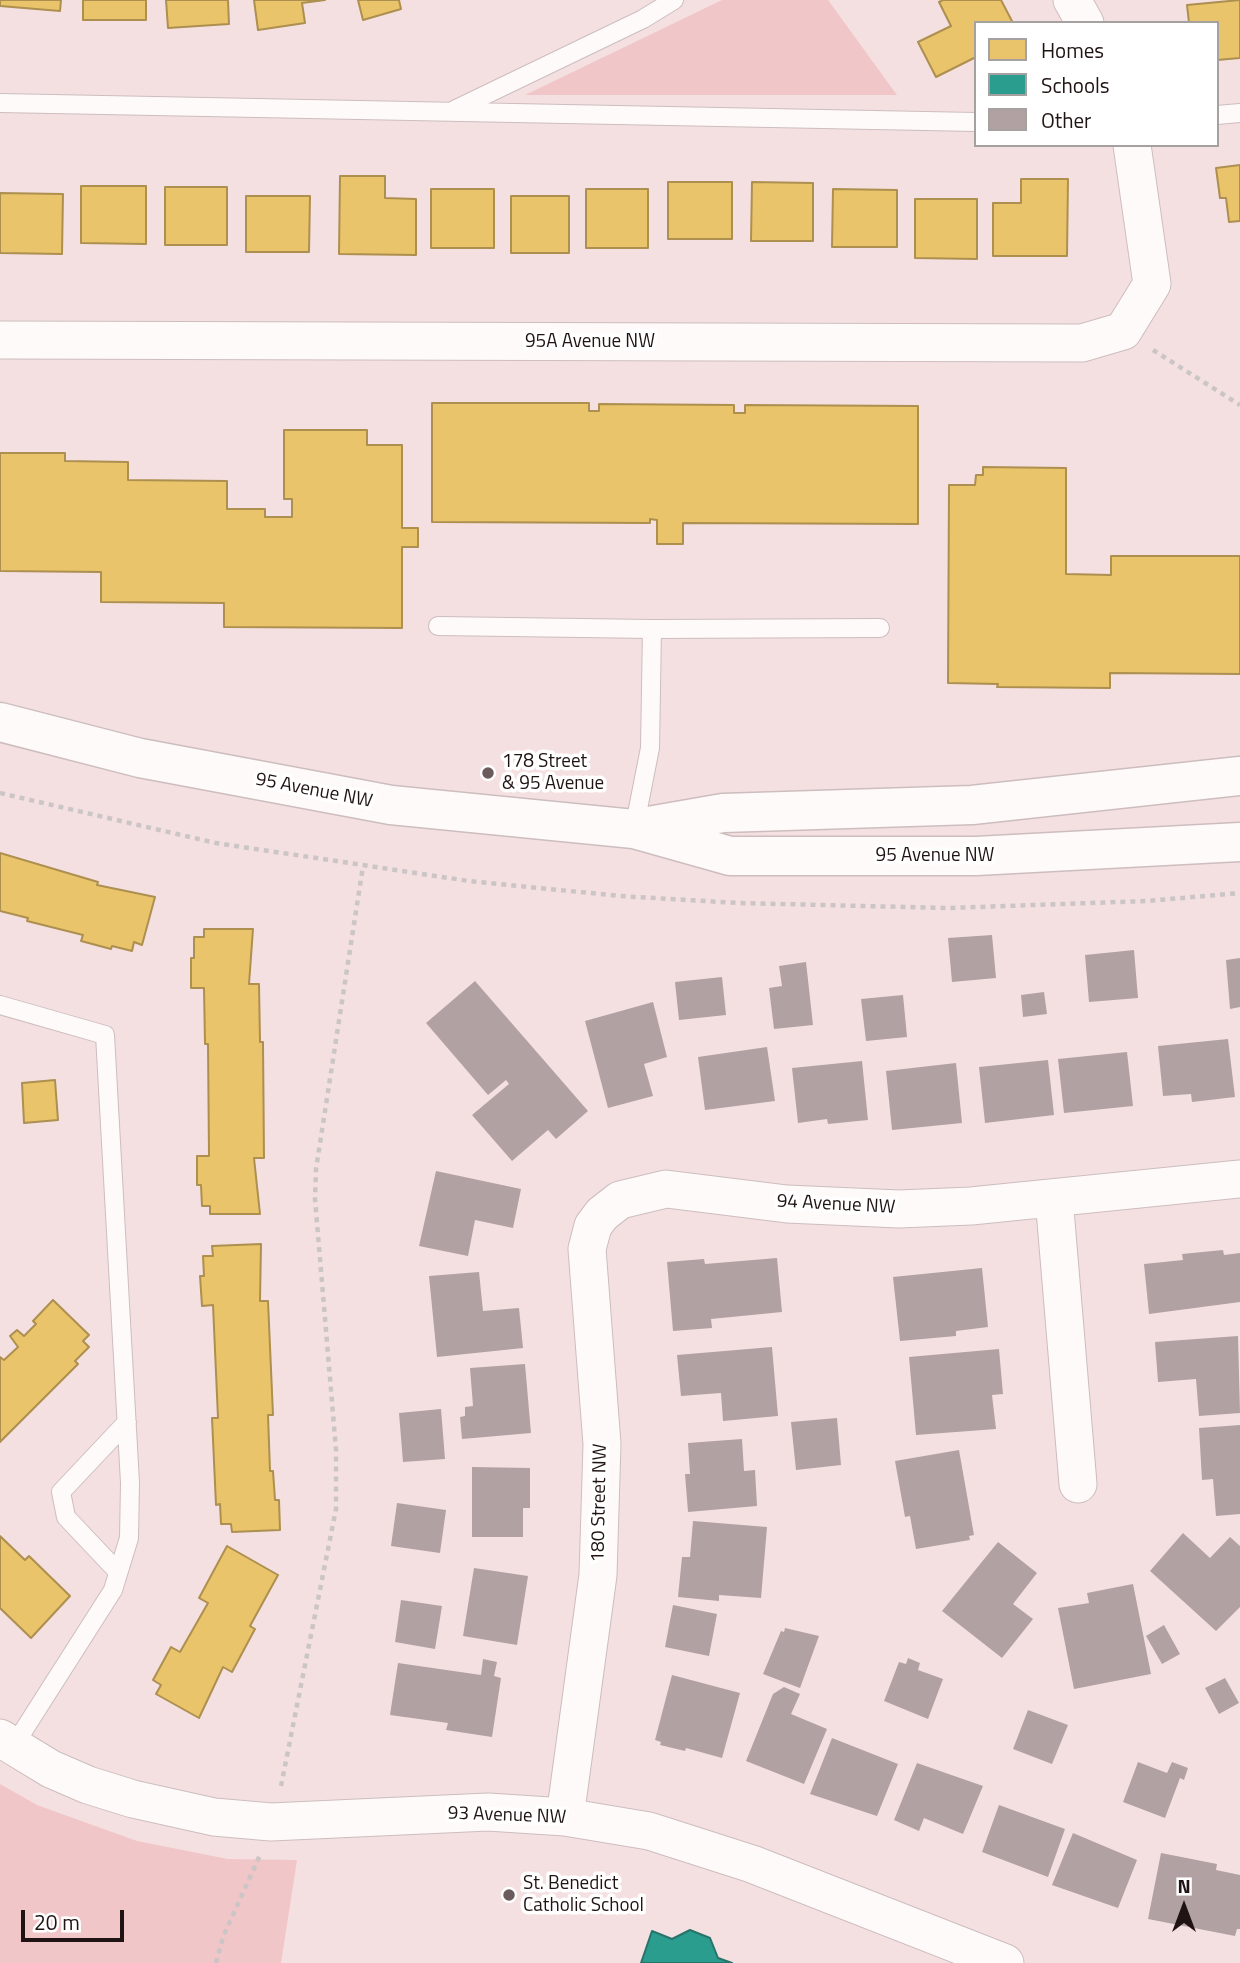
<!DOCTYPE html>
<style>
body{margin:0}
#map{position:relative;width:1240px;height:1963px;overflow:hidden;background:#f5e0e1;font-family:"Titillium Web",sans-serif}
canvas{display:block}
.legend{position:absolute;left:974px;top:21px;width:245px;height:126px;box-sizing:border-box;background:#fff;border:2px solid #a6a1a1;margin:0;padding:9px 12px;list-style:none;font-size:21px;color:#201314}
.legend li{display:flex;align-items:center;gap:14px;height:35px}
.legend b{width:35px;border:2px solid #a6a1a1}
.north{position:absolute;left:1149px;top:1872px;width:70px;height:70px;-webkit-text-stroke:5px #fff;paint-order:stroke;rotate:0deg;font-size:19px;font-weight:700;line-height:28px;text-align:center;color:#201314}
.north::after{content:'';display:block;margin:auto;width:24px;height:32px;background:#201314;clip-path:polygon(50% 0,100% 100%,50% 72%,0 100%)}
.scale{position:absolute;left:21px;top:1910px;width:103px;height:32px;box-sizing:border-box;border:4px solid #201314;border-top:0;padding-left:9px;font-size:21px;line-height:24px;white-space:nowrap;color:#201314;-webkit-text-stroke:5px #fff;paint-order:stroke}
</style>
<div id="map">
<canvas width="1240" height="1963"></canvas>
<ul class="legend">
<li><b style="height:19px;background:#e9c46a"></b>Homes</li>
<li><b style="height:19px;background:#2a9d8f"></b>Schools</li>
<li><b style="height:19px;background:#b1a1a2"></b>Other</li>
</ul>
<div class="north">N</div>
<div class="scale">20 m</div>
</div>
<script>
const ctx = document.querySelector('canvas').getContext('2d');
ctx.lineJoin = 'round';
function fill(path, color) { ctx.fillStyle = color; ctx.fill(path, 'evenodd'); }
const poly = rows => new Path2D(rows.map(r => 'M' + r).join(''));
function strokePath(path, color, width, dash) { ctx.strokeStyle = color; ctx.lineWidth = width; ctx.lineCap = dash ? 'butt' : 'round'; ctx.setLineDash(dash || []); ctx.stroke(path); }
function label(font, color, halo, rows, align = 'center') {
  ctx.font = font + ' "Titillium Web",sans-serif'; ctx.lineWidth = 7; ctx.setLineDash([]); ctx.textBaseline = 'middle'; ctx.strokeStyle = halo; ctx.fillStyle = color; for (const [text, x, y, turn = 0] of rows) {
    ctx.save(); ctx.translate(x, y); ctx.rotate((+turn || 0) * Math.PI / 180); ctx.textAlign = isNaN(turn) ? turn : align; if (halo) ctx.strokeText(text, 0, 0); ctx.fillText(text, 0, 0); ctx.restore();
  }
}
const green = poly([
 [722,0,828,0,897,95,525,95],
 [0,1784,37,1805,137,1841,228,1859,297,1860,281,1963,0,1963]
]);
const homes = poly([
 [0,0,61,0,60,11,0,6,0,0],
 [83,0,146,0,146,20,83,20,83,0],
 [166,0,228,0,229,24,168,28,166,0],
 [254,0,325,0,302,3,305,23,258,30,254,0],
 [358,0,399,0,401,9,363,20,358,0],
 [943,0,1001,0,1013,23,976,23,976,57,936,77,918,42,951,26,939,2,943,0],
 [1240,0,1240,58,1217,60,1217,23,1189,23,1187,5,1240,0],
 [1240,165,1240,221,1229,222,1226,198,1220,198,1216,168,1240,165],
 [340,176,385,176,385,198,416,199,416,255,339,254,340,176],
 [1021,179,1068,179,1067,256,993,256,993,203,1021,203,1021,179],
 [668,182,732,182,732,239,668,239,668,182],
 [752,182,813,183,813,241,751,241,752,182],
 [81,186,146,186,146,244,81,243,81,186],
 [165,187,227,187,227,245,165,245,165,187],
 [431,189,494,189,494,248,431,248,431,189],
 [586,189,648,189,648,248,586,248,586,189],
 [833,189,897,190,897,247,832,247,833,189],
 [0,193,63,194,62,254,0,253,0,193],
 [246,196,310,196,309,252,246,252,246,196],
 [511,196,569,196,569,253,511,253,511,196],
 [915,199,977,199,977,259,915,258,915,199],
 [432,403,589,403,589,411,599,411,599,404,734,405,734,413,745,413,745,405,918,406,918,524,683,523,683,544,657,544,657,520,650,519,650,523,432,522,432,403],
 [284,430,367,430,367,445,402,445,402,528,418,528,418,547,402,547,402,628,224,627,224,603,101,602,101,572,0,571,0,453,65,453,65,461,128,462,128,480,227,481,227,509,265,509,265,517,292,517,292,499,284,499,284,430],
 [983,467,1066,468,1066,574,1111,575,1111,556,1240,556,1240,674,1110,673,1110,688,997,687,998,684,948,683,949,485,975,485,976,475,983,475,983,467],
 [0,853,98,882,97,885,155,897,142,945,134,942,132,951,112,946,111,949,81,941,83,935,27,921,28,918,0,911,0,853],
 [204,929,253,929,249,984,259,984,260,1042,263,1042,264,1158,254,1158,260,1214,210,1214,210,1206,202,1206,201,1185,197,1185,197,1156,209,1156,208,1044,205,1044,204,988,191,988,191,958,194,958,194,937,204,937,204,929],
 [55,1080,58,1120,24,1123,22,1083,55,1080],
 [261,1244,260,1301,268,1301,273,1415,268,1415,270,1471,273,1471,275,1500,279,1500,280,1530,232,1532,231,1524,221,1524,220,1504,216,1505,212,1418,218,1418,213,1305,202,1306,200,1276,204,1276,203,1256,213,1256,212,1246,261,1244],
 [53,1300,89,1335,83,1341,89,1347,75,1361,78,1364,0,1442,0,1357,4,1360,18,1347,10,1336,17,1330,24,1336,36,1324,33,1321,53,1300],
 [0,1536,25,1560,29,1556,70,1596,31,1638,0,1608,0,1536],
 [227,1546,278,1575,250,1626,255,1629,232,1672,223,1667,199,1718,156,1694,161,1685,153,1680,171,1647,180,1652,208,1603,199,1598,227,1546]
]);
const schools = poly([
 [690,1930,710,1938,718,1958,732,1963,641,1963,652,1931,672,1939,690,1930]
]);
const building = poly([
 [992,935,996,978,952,982,948,938],
 [1134,950,1138,998,1089,1002,1085,955],
 [1240,958,1240,1007,1230,1009,1226,960],
 [806,962,813,1025,774,1029,769,988,782,986,779,966],
 [722,977,726,1015,679,1020,675,982],
 [475,981,588,1111,556,1139,548,1130,512,1161,472,1115,509,1084,506,1080,488,1095,426,1023],
 [1044,992,1047,1014,1023,1017,1021,995],
 [903,995,907,1037,866,1041,861,999],
 [653,1002,667,1057,644,1064,653,1096,608,1108,585,1021],
 [1228,1039,1235,1097,1192,1102,1191,1094,1163,1096,1158,1046],
 [767,1047,775,1101,705,1110,698,1057],
 [1127,1052,1133,1106,1064,1113,1058,1059],
 [1048,1060,1054,1115,985,1123,979,1067],
 [862,1061,868,1120,828,1124,827,1119,798,1123,792,1068],
 [956,1063,962,1123,892,1130,886,1071],
 [436,1171,521,1189,513,1228,475,1220,468,1256,419,1246],
 [1223,1250,1224,1255,1240,1253,1240,1302,1149,1314,1144,1264,1183,1260,1182,1254],
 [777,1258,782,1312,711,1319,712,1328,673,1331,667,1262,704,1259,705,1264],
 [982,1268,988,1327,956,1331,956,1336,900,1341,893,1277],
 [479,1272,483,1311,519,1308,523,1348,437,1357,429,1276],
 [1238,1336,1240,1413,1199,1416,1196,1379,1158,1382,1155,1342],
 [772,1347,778,1416,723,1421,721,1393,681,1396,677,1355],
 [999,1349,1003,1394,992,1395,996,1429,916,1435,909,1357],
 [525,1364,531,1433,462,1439,460,1417,465,1416,465,1407,473,1406,470,1368],
 [441,1409,445,1459,403,1462,399,1413],
 [837,1418,841,1465,796,1470,791,1422],
 [1240,1425,1240,1514,1216,1516,1213,1479,1202,1480,1199,1428],
 [742,1439,744,1471,755,1470,757,1506,688,1512,685,1474,690,1474,688,1443],
 [959,1450,974,1535,969,1536,970,1540,916,1549,910,1516,905,1517,895,1461],
 [472,1467,530,1468,530,1508,523,1508,523,1537,472,1537],
 [397,1503,446,1510,440,1553,391,1546],
 [693,1521,767,1527,761,1598,719,1595,719,1601,678,1597,682,1557,690,1557],
 [1183,1533,1210,1558,1230,1537,1240,1546,1240,1607,1216,1631,1150,1571],
 [998,1542,1037,1573,1013,1604,1033,1619,1002,1658,942,1611],
 [474,1568,528,1576,517,1645,463,1636],
 [1133,1584,1151,1674,1074,1689,1058,1608,1089,1603,1087,1593],
 [401,1600,442,1606,435,1649,395,1642],
 [673,1605,717,1614,709,1656,665,1647],
 [1164,1625,1180,1654,1162,1664,1146,1636],
 [785,1628,819,1636,800,1688,763,1674,781,1631,784,1632],
 [908,1658,920,1663,918,1670,943,1679,928,1719,884,1701,899,1662,906,1664],
 [483,1659,497,1662,494,1676,501,1678,492,1737,446,1730,448,1723,390,1715,398,1663,481,1675],
 [672,1675,740,1693,722,1758,686,1748,685,1751,660,1745,661,1742,655,1740],
 [1225,1678,1239,1703,1219,1714,1205,1688],
 [784,1687,800,1694,791,1714,827,1729,804,1784,746,1761,773,1694],
 [1028,1710,1068,1725,1052,1764,1013,1749],
 [832,1738,898,1764,877,1816,810,1794],
 [1138,1762,1167,1773,1172,1762,1188,1768,1184,1780,1180,1778,1165,1818,1123,1802],
 [917,1763,983,1786,963,1834,924,1818,919,1831,894,1820],
 [999,1805,1065,1829,1048,1877,982,1852],
 [1073,1833,1137,1860,1118,1908,1052,1885],
 [1161,1853,1217,1864,1216,1870,1240,1875,1240,1929,1237,1929,1235,1936,1148,1919]
]);
const path = poly([
 [1153,350,1240,405],
 [0,793,216,843,469,881,620,896,738,903,949,908,1147,901,1240,893],
 [281,1786,336,1509,336,1450,315,1199,316,1169,363,866],
 [216,1963,223,1937,260,1855]
]);
const service = poly([
 [0,103,976,122],
 [454,110,643,19,674,0],
 [1217,115,1240,113],
 [438,626,652,629],
 [634,829,650,748,652,629,880,628],
 [0,1005,105,1035,130,1483,129,1538,113,1590,13,1747],
 [118,1572,66,1517,61,1492,127,1422]
]);
const minor = poly([
 [1072,0,1085,23],
 [0,340,1082,343,1123,331,1152,284,1132,145],
 [1054,1198,1078,1484],
 [0,1738,51,1769,88,1785,133,1799,214,1817,271,1822,488,1812,565,1817,649,1831,752,1864,1005,1963],
 [565,1817,598,1575,602,1444,587,1249,593,1226,602,1214,620,1200,666,1189,787,1204,899,1209,971,1206,1240,1179]
]);
const tertiary = poly([
 [0,722,140,758,391,805,634,829,730,856,976,856,1240,842],
 [643,827,723,813,972,805,1240,776]
]);
const markers = [
 [488,773,7,"#6b5b5c"],
 [509,1895,7,"#6b5b5c"]
];
const streetNames = [
 ["95A Avenue NW",590,342],
 ["95 Avenue NW",314,791,11],
 ["95 Avenue NW",935,856],
 ["94 Avenue NW",836,1205,3],
 ["180 Street NW",600,1503,-89],
 ["93 Avenue NW",507,1816,2]
];
const poiNames = [
 ["178 Street",502,762],
 ["& 95 Avenue",502,784],
 ["St. Benedict",523,1884],
 ["Catholic School",523,1906]
];
fill(green, '#f0c6c8');
fill(homes, '#e9c46a');
strokePath(homes, '#ad8f50', 2);
fill(schools, '#2a9d8f');
strokePath(schools, '#27746a', 2);
fill(building, '#b1a1a2');
strokePath(service, '#cdbdbe', 20);
strokePath(minor, '#cdbdbe', 39);
strokePath(tertiary, '#cdbdbe', 41);
strokePath(path, '#cbc5c5', 4.5, [5, 5]);
strokePath(service, '#fefafa', 18);
strokePath(minor, '#fefafa', 37);
strokePath(tertiary, '#fefafa', 38);
for (const [x, y, r, color] of markers) { const dot = new Path2D(); dot.arc(x, y, r, 0, 2 * Math.PI); ctx.fillStyle = color; ctx.fill(dot); strokePath(dot, '#fff', 2.5); }
label('19px', '#201314', '#fff', streetNames);
label('19px', '#201314', '#fff', poiNames, 'left');
</script>
